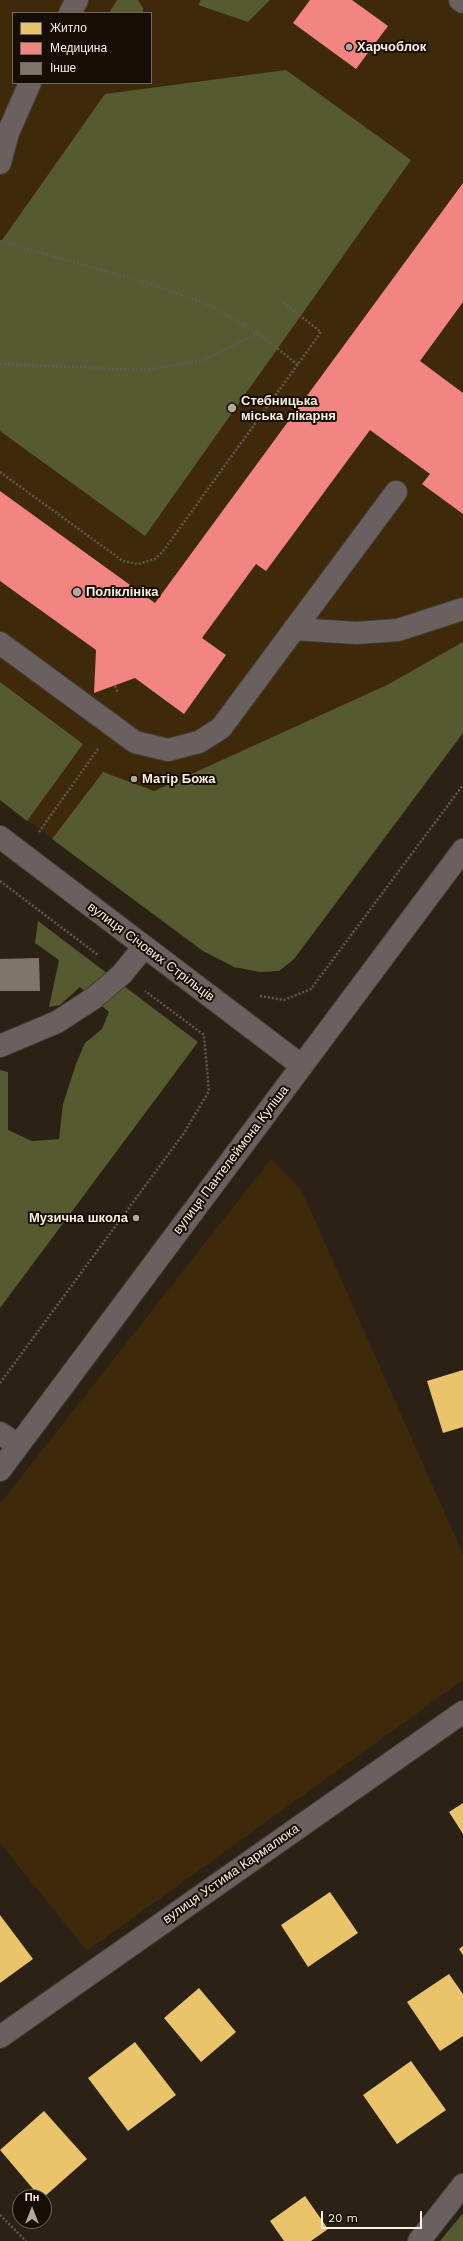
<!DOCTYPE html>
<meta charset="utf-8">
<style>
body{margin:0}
#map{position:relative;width:463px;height:2241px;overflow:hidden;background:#2b2215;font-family:"Work Sans",sans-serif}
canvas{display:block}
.legend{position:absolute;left:12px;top:12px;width:140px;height:72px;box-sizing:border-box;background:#160e05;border:1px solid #72685d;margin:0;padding:5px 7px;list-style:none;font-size:12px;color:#fdf0e2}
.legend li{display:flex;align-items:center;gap:8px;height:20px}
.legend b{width:20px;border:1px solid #72685d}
.north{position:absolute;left:12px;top:2189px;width:40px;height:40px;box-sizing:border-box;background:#160e05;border:1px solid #72685d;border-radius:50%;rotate:0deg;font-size:11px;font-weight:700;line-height:16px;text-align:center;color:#fdf0e2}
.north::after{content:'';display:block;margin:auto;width:14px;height:18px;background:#b4a89a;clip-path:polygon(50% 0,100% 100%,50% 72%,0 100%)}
.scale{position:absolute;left:321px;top:2211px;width:101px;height:18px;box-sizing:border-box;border:2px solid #fdf0e2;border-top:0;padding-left:5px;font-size:12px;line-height:14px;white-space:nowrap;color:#fdf0e2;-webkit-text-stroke:3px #160e05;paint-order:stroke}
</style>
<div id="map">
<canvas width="463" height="2241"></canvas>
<ul class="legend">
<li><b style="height:11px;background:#e9c46a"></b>Житло</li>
<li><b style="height:11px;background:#f28482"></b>Медицина</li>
<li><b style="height:11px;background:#7e766b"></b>Інше</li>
</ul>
<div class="north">Пн</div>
<div class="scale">20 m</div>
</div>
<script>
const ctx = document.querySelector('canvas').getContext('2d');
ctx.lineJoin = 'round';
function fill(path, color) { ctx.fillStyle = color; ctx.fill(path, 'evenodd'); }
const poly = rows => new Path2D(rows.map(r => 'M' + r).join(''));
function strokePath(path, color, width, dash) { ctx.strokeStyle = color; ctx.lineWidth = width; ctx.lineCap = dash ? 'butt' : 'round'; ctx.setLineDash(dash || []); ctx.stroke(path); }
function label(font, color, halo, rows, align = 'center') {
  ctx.font = font + ' "Work Sans",sans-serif'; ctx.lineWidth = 4; ctx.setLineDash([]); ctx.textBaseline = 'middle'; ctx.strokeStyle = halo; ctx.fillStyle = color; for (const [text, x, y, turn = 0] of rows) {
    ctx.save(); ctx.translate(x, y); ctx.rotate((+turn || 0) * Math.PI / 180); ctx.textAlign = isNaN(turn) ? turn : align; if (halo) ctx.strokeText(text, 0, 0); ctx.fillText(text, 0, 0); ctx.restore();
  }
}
const built = poly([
 [0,0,463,0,463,733,294,959,279,971,260,972,234,967,203,951,0,800],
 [13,13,151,13,151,83,13,83],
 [271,1159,301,1189,463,1554,463,1680,87,1951,0,1843,0,1504]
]);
const forest = poly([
 [117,0,138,0,143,8,143,13,109,13],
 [201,0,270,0,248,22,198,5],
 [286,70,411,160,145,536,0,431,0,243,105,94],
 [463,642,463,733,294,959,279,971,260,972,234,967,203,951,52,839,103,772,154,791,387,685],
 [0,682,83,744,27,821,0,800],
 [38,921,198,1042,0,1308,0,1070,8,1072,8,1130,32,1141,59,1139,63,1104,76,1064,85,1043,102,1029,109,1012,80,987,60,1005,49,1007,59,960,35,943],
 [463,2213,463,2241,440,2241]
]);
const homes = poly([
 [463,1370,463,1427,443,1433,427,1381],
 [463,1803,463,1834,449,1812],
 [330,1892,358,1933,308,1967,281,1925],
 [0,1915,33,1959,0,1983],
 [463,1946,463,1955,459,1949],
 [449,1974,463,1994,463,2036,440,2051,407,2002],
 [199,1988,236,2032,201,2062,164,2018],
 [135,2042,176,2095,128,2131,88,2078],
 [411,2061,446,2110,397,2144,363,2095],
 [44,2111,87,2159,44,2197,40,2197,0,2150],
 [305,2196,328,2229,311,2241,284,2241,270,2221]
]);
const health = poly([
 [310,0,352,0,388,26,356,69,293,23],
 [463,183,463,302,420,361,463,393,463,514,422,484,430,474,370,430,266,571,256,564,202,638,226,655,184,714,135,678,94,693,96,650,0,581,0,491,155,603]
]);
const building = poly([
 [39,958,40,991,0,991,0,959]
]);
const path = poly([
 [0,241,157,286,209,305,258,333,298,365],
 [0,364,145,370,204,360,257,333],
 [0,472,123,561,138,564,155,559,164,550,321,332,281,301],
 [115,686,118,693],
 [39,832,98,749],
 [0,881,98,955],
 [260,996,284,1000,311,989,463,785],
 [0,1383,184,1133,209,1091,204,1035,145,991],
 [0,2215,26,2241]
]);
const minor = poly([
 [460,0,463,2],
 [70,13,77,0],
 [0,163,8,133,30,83],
 [294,629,357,633,398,630,463,609],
 [0,643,135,742,168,750,199,742,221,728,396,492],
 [0,837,302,1066],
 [0,1046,57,1022,94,998,122,974,144,947],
 [0,1433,18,1445],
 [0,1470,463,850],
 [0,2037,463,1712],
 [419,2241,463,2185]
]);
const markers = [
 [349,47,4,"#b4a89a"],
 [232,408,5,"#b4a89a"],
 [77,592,5,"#b4a89a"],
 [134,779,4,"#b4a89a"],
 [136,1218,4,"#b4a89a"]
];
const poiNames = [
 ["Харчоблок",357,47],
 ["Стебницька",241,401],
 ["міська лікарня",241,416],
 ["Поліклініка",86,592],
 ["Матір Божа",142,779],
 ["Музична школа",128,1218,"right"]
];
const streetNames = [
 ["вулиця Січових Стрільців",151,952,37],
 ["вулиця Пантелеймона Куліша",231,1160,-53],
 ["вулиця Устима Кармалюка",231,1874,-35]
];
fill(built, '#3e290b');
fill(forest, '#555a31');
fill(homes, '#e9c46a');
fill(health, '#f28482');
fill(building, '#7e766b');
strokePath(minor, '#473e33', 24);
strokePath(path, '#615955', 2.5, [2, 2]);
strokePath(minor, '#696060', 22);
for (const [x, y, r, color] of markers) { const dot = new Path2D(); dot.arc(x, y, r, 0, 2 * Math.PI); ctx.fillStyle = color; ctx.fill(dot); strokePath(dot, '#160e05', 1.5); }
label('bold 13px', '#fdf0e2', '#160e05', poiNames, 'left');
label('13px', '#fdf0e2', '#160e05', streetNames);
</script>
